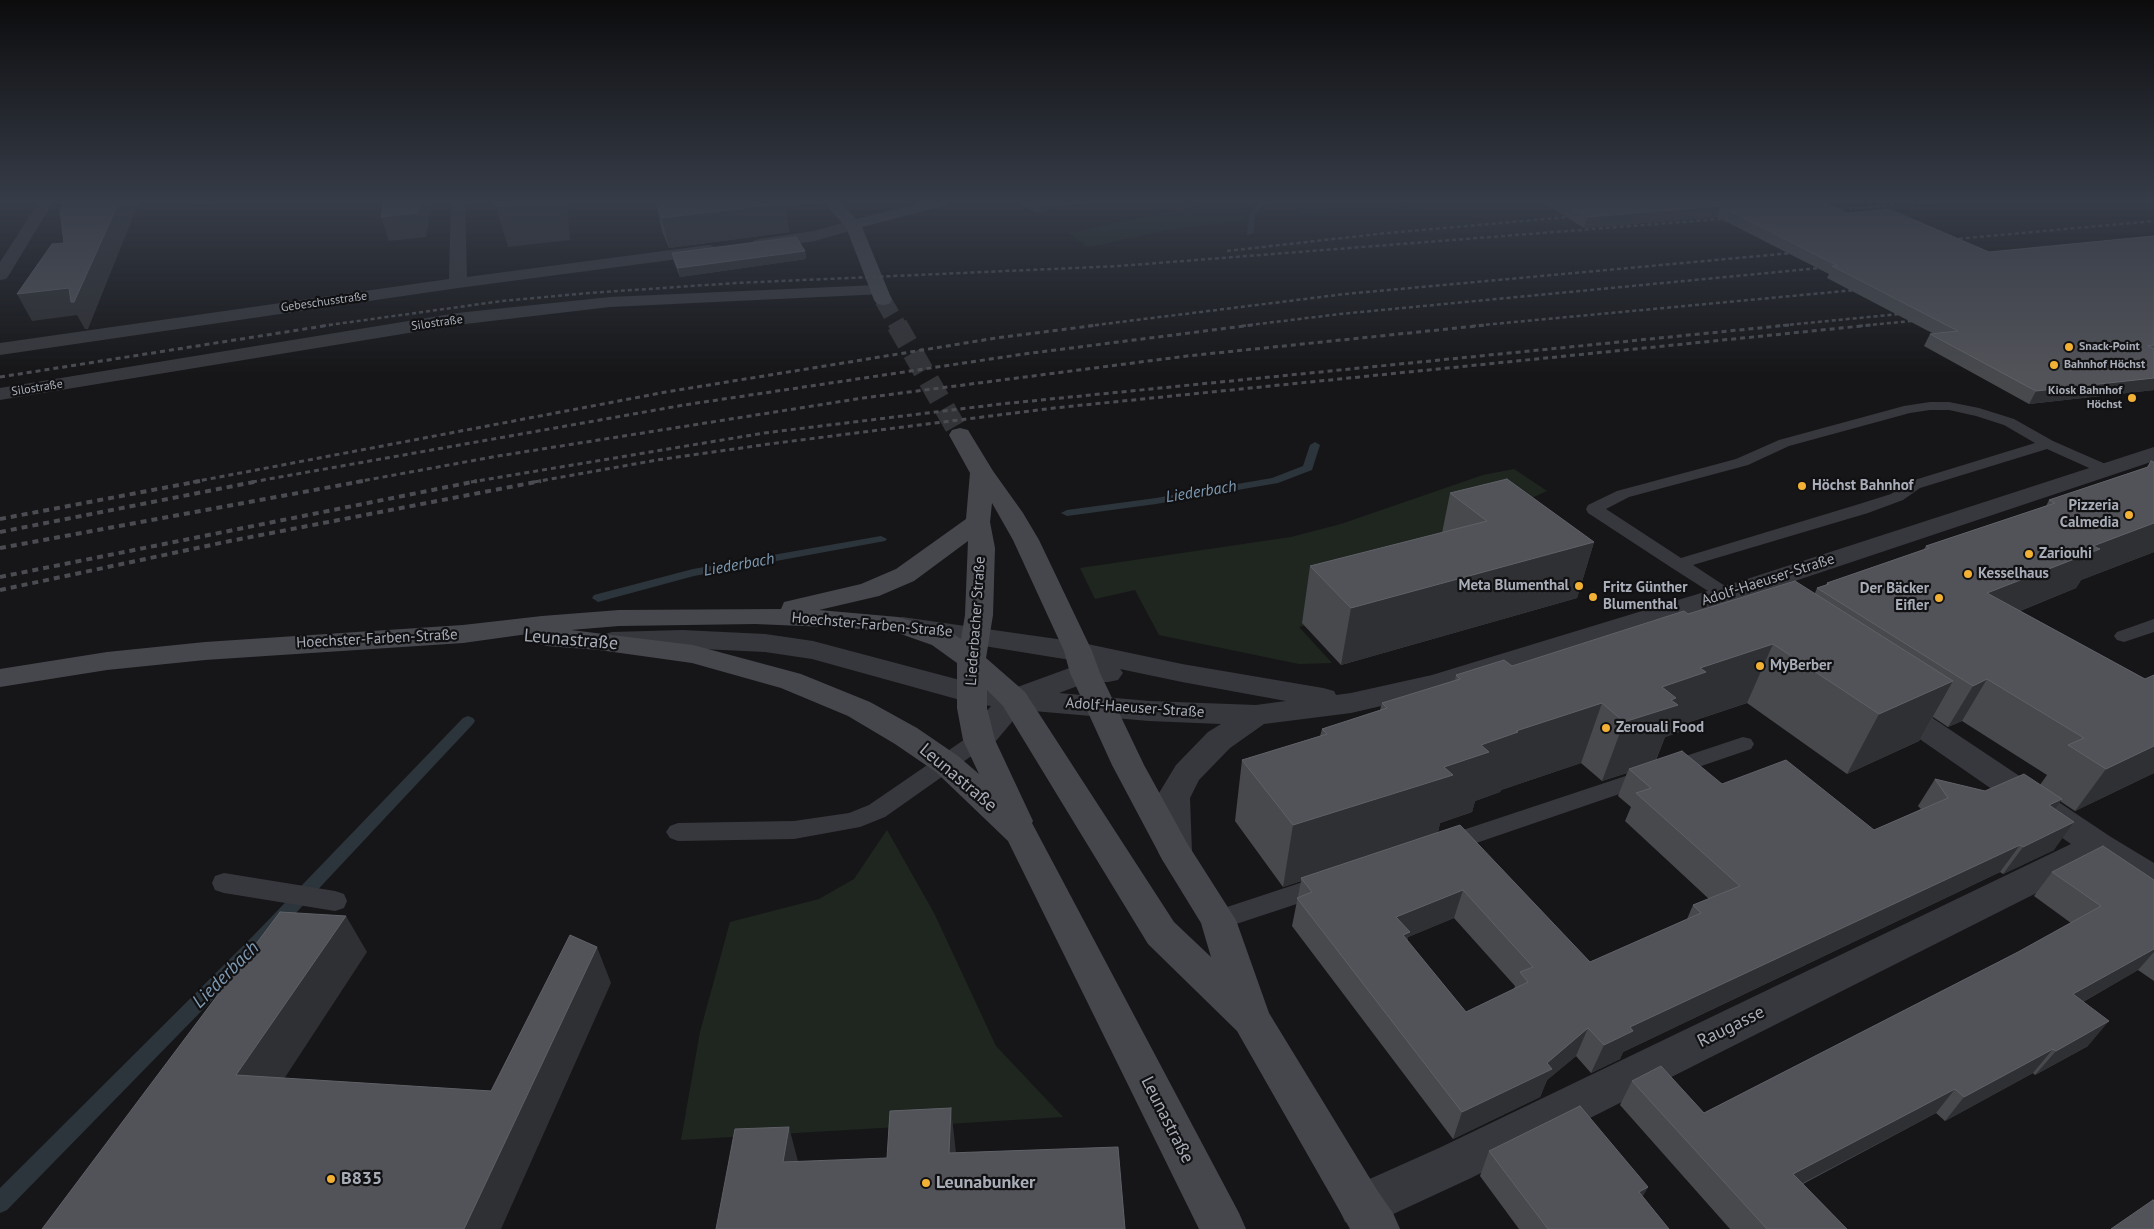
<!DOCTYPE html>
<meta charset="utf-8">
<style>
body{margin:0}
canvas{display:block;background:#161618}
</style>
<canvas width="2154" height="1229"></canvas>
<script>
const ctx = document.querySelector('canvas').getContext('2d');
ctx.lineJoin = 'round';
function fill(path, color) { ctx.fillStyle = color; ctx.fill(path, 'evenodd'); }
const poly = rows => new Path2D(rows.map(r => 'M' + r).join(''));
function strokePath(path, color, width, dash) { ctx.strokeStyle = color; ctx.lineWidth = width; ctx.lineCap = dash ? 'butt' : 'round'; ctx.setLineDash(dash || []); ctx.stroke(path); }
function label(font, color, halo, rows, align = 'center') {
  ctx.font = font + ' "PT Sans",sans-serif'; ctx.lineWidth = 4.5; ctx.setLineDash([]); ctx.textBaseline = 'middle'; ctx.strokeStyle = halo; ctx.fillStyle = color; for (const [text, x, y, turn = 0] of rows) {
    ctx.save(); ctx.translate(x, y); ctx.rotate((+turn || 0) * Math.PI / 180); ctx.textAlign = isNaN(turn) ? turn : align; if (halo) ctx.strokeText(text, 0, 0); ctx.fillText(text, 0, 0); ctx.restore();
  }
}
const green = poly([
 [1218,202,1254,202,1244,214,1243,220,1166,230,1099,245,1087,247,1069,233],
 [1304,202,1387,202,1413,209,1298,216],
 [1514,469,1547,491,1525,501,1353,611,1299,627,1332,663,1299,664,1159,635,1135,590,1095,599,1080,568,1291,537,1341,524,1483,475],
 [887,830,934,913,996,1046,1063,1117,681,1140,700,1032,730,922,819,899,854,879]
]);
const stream = poly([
 [1260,202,1266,202,1255,215,1254,233,1247,235,1249,215,1260,202],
 [1315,442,1320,445,1312,470,1278,483,1156,504,1067,516,1061,513,1067,510,1156,498,1272,478,1303,466,1310,445,1315,442],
 [881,536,887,539,885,541,694,576,598,602,592,598,594,595,693,569,881,536],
 [468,716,473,718,475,721,473,724,265,946,7,1210,0,1213,0,1188,253,936,463,718,468,716]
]);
const secondaryTunnelFar1 = poly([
 [883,300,898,326]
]);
const secondaryTunnel = poly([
 [897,325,960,435]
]);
const lane = poly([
 [1930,402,1949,402,1979,408,2014,419,2053,441,2110,466,2112,469,2110,472,2104,474,2098,472,2047,449,1920,488,1903,500,1868,513,1693,565,1731,590,1734,594,1731,598,1725,599,1719,598,1672,568,1588,513,1586,509,1588,505,1617,491,1736,459,1779,440,1904,406,1930,402],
 [1930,410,1949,410,1976,416,2004,425,2035,443,1908,482,1891,494,1856,505,1681,558,1606,509,1629,497,1748,465,1789,446,1910,413,1930,410],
 [2154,619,2154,632,2124,642,2117,640,2114,636,2117,632,2154,619],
 [979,733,987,735,990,740,987,745,885,817,860,827,794,839,678,841,670,838,666,832,670,826,678,823,794,821,849,813,869,805,971,735,979,733],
 [1743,737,1751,739,1754,744,1751,749,1447,853,1439,850,1435,844,1439,838,1743,737],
 [224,873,335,891,344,894,347,901,344,908,335,911,224,893,215,890,212,883,215,876,224,873],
 [1321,876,1330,879,1333,886,1330,893,1218,930,1209,927,1205,920,1209,913,1321,876]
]);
const street = poly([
 [39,202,53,202,9,275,6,279,0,280,0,262,39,202],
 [451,202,465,202,467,277,709,245,715,247,717,250,715,253,709,255,458,288,0,355,0,343,449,279,451,202],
 [853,220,859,222,861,225,859,228,815,241,759,249,753,247,751,244,753,241,759,239,814,231,853,220],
 [877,285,883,286,886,290,883,294,610,307,457,325,0,400,0,388,457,313,610,297,877,285],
 [2154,447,2154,461,1765,591,1446,691,1351,713,1264,724,1230,748,1199,780,1190,798,1192,852,1187,861,1175,865,1163,861,1158,852,1156,798,1176,765,1208,732,1221,724,1149,721,1022,710,990,748,979,751,968,748,963,740,991,706,971,703,812,659,765,652,682,648,612,650,602,647,598,641,602,635,612,632,682,630,765,634,813,641,971,683,1012,689,1075,666,1095,664,892,631,888,625,892,619,902,617,1078,642,1182,664,1323,688,1334,691,1336,695,1351,693,1432,675,1747,579,2154,447],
 [1120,669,1182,682,1286,701,1256,705,1149,701,1059,693,1088,682,1108,682,1118,680,1123,673,1120,669],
 [1896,698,1907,701,2111,837,2154,863,2154,894,2141,890,2098,862,1471,1178,1361,1229,1345,1222,1338,1206,1345,1190,1439,1148,2071,844,1885,715,1881,708,1885,701,1896,698]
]);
const secondary = poly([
 [826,202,840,202,856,219,926,202,949,202,947,205,862,227,892,300,889,304,883,305,877,304,874,300,846,227,832,212,826,202],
 [960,428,968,430,993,471,1023,513,1039,540,1092,651,1100,673,1144,765,1187,843,1236,920,1269,1013,1377,1190,1393,1213,1400,1229,1350,1229,1237,1031,1148,944,1003,706,987,690,987,708,995,740,1033,821,1032,823,1239,1213,1246,1229,1199,1229,1008,841,936,772,895,744,848,716,781,688,692,663,599,650,547,646,537,643,533,637,535,633,463,643,205,660,107,670,0,687,0,669,107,652,205,642,463,625,542,616,619,610,781,609,784,602,861,584,896,569,966,519,970,473,949,435,952,430,960,428],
 [992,503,1013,540,1064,651,1070,673,1112,765,1163,861,1201,923,1211,957,1174,922,1025,692,986,658,993,615,995,548,990,522,992,503],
 [968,541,965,615,961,639,952,633,898,617,819,610,879,596,914,581,968,541],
 [755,624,850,628,898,633,932,645,957,663,957,708,963,740,979,774,958,756,917,728,870,702,801,674,693,645,571,630,619,626,755,624]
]);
const railFar2 = poly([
 [1827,210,1936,202],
 [1945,240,2154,221],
 [1227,251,1387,233,1580,216],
 [322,326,502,301,589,293,736,283,1119,266,1734,218],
 [1088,326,1345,294,1803,252],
 [1242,326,1340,314,1830,267],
 [1472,326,1866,289],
 [1776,326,1910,313],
 [1859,326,1922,320]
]);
const railFar1 = poly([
 [0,377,330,325],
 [193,482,666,392,996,338,1098,325],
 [252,482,684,405,1024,354,1252,325],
 [356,482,498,456,863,398,1187,356,1486,325],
 [471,482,764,433,1001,404,1789,325],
 [534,482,657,460,769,444,1054,408,1871,325]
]);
const rail = poly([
 [0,519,200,481],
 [0,532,259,481],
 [0,548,363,481],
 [0,577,477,481],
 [0,590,230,541,541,481]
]);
const wall = poly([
 [656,202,824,202,785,207,789,232,669,248,662,231],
 [1015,202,1083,202,1038,213],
 [1542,202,1822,202,1847,213,1989,252,2154,236,2154,390,2029,404,1924,346,1930,334,1934,334,1827,278,1829,274,1717,217,1584,228],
 [805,251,806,259,680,277,674,262,672,253],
 [2151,461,2154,462,2154,552,2081,580,2076,588,2020,611,2145,679,2154,675,2154,773,2075,811,2060,801,2055,809,2054,850,2003,874,2000,872,1623,1052,1620,1059,1591,1073,1576,1056,1547,1080,1540,1097,1453,1139,1292,926,1301,881,1283,887,1235,821,1242,760,1320,736,1322,729,1380,710,1382,703,1455,680,1456,675,1512,666,1688,614,1815,593,1817,588,1826,585,1827,583,1924,549,1926,546,2046,506,2049,500,2147,467],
 [1747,703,1847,774,1919,741,1933,717,1948,727,1962,721,2047,775,2040,785,1985,791,1935,779,1918,806,1921,809,1874,830,1722,784,1656,760,1665,737,1682,731,1684,724],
 [1581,763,1602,781,1627,773,1618,796,1631,807,1625,821,1709,899,1693,905,1687,919,1590,962,1438,832,1440,823,1472,812,1475,801,1500,792,1501,790],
 [1454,918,1515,986,1514,989,1466,1012,1407,941,1408,937],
 [1450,493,1594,542,1577,598,1341,665,1302,623,1310,566,1442,533],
 [2052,872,2154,880,2154,981,2138,970,2083,1002,2088,1046,2035,1075,2033,1073,1945,1121,1936,1113,1803,1184,1847,1229,1730,1229,1620,1105,1632,1081,1704,1113,2018,952,2071,923,2034,896],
 [1489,1151,1648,1187,1642,1197,1669,1229,1519,1229,1480,1176]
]);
const shadedWall = poly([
 [60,202,85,202,63,208],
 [119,202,139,202,88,329,85,329,77,315,32,321,17,294],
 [192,202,215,202,194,205],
 [420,202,432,202,426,237,389,241,381,217],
 [545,202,567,202,570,240,508,247,496,207],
 [773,202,825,202,824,202,785,207,789,232,669,248,662,218],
 [1038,202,1083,202,1038,213],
 [1720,206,1717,217,1584,228,1587,217],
 [805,251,806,259,680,277,678,268],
 [2154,378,2154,390,2029,404,2036,391],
 [2154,523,2154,552,2081,580,2076,588,1965,633,1987,593,2093,546],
 [1594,542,1577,598,1341,665,1351,608],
 [1773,644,1747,703,1684,724,1682,731,1665,737,1654,764,1629,769,1627,773,1602,781,1624,722,1662,687,1700,668],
 [1987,679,1962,721,1948,727,1973,686],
 [1953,681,1919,741,1847,774,1879,714],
 [1602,703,1581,763,1501,790,1500,792,1475,801,1472,812,1440,823,1437,836,1301,878,1301,881,1283,887,1293,825,1444,767,1481,745,1516,731],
 [2154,746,2154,773,2075,811,2106,769],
 [2062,799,2043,827,2049,805],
 [2074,822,2054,850,2003,874,2023,847],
 [2020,845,2000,872,1623,1052,1620,1059,1591,1073,1604,1045,1630,1027],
 [1463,890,1454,918,1408,937,1402,960,1396,917],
 [346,916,367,952,263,1111,236,1075],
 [597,947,611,983,501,1229,464,1229],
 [2154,949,2154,952,2138,970,2053,1019,2073,994],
 [2109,1021,2088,1046,2035,1075,2056,1051],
 [1588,1028,1576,1056,1547,1080,1540,1097,1453,1139,1462,1112,1547,1063],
 [2053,1049,2033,1073,1945,1121,1964,1097],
 [1955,1089,1936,1113,1776,1197,1793,1174],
 [951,1108,956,1153,949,1153],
 [789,1127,801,1173,783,1162],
 [1648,1187,1634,1212,1639,1192]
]);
const building = poly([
 [65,202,119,202,74,302,71,302,69,288,17,294,52,244,64,243,60,210,65,202],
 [384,202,420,202,418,213,381,217,384,202],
 [496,202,545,202,496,207,496,202],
 [656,202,784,202,785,203,662,218,656,202],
 [1561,202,1822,202,1847,213,1889,209,1989,252,2154,236,2154,345,2148,346,2154,349,2154,378,2036,391,1930,334,1958,331,1832,266,1838,266,1720,206,1587,217,1561,202],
 [796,237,805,251,678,268,672,253,796,237],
 [2151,461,2154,462,2154,523,2093,546,2100,549,1987,593,2145,679,2154,675,2154,746,2106,769,2068,745,2084,738,1987,679,1973,686,1817,588,1829,584,1827,583,1929,548,1926,546,2055,503,2049,500,2148,467,2151,461],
 [1507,479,1594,542,1351,608,1310,566,1487,521,1450,493,1507,479],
 [1795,581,1953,681,1879,714,1773,644,1700,668,1706,672,1662,687,1676,698,1671,700,1678,705,1624,722,1602,703,1516,731,1518,732,1481,745,1489,752,1444,767,1453,775,1293,825,1242,760,1327,734,1322,729,1387,708,1382,703,1460,679,1456,675,1504,660,1512,666,1684,611,1688,614,1795,581],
 [1682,751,1722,784,1786,760,1874,830,1948,798,1935,779,1985,791,2024,774,2062,799,2049,805,2074,822,2023,847,2020,845,1630,1027,1633,1031,1604,1045,1588,1028,1547,1063,1552,1069,1462,1112,1297,898,1312,892,1301,878,1460,825,1590,962,1701,913,1693,905,1740,886,1636,793,1651,788,1629,769,1682,751],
 [1463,890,1533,967,1520,972,1528,982,1466,1012,1403,935,1410,932,1396,917,1463,890],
 [2103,846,2154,880,2154,949,2073,994,2109,1021,2056,1051,2053,1049,1964,1097,1955,1089,1793,1174,1847,1229,1767,1229,1632,1081,1661,1066,1704,1113,2018,952,2101,906,2052,872,2103,846],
 [280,912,346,916,236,1075,491,1091,570,935,597,947,464,1229,42,1229,280,912],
 [1580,1106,1648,1187,1639,1192,1669,1229,1548,1229,1489,1151,1580,1106],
 [951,1108,949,1153,1118,1147,1125,1229,716,1229,735,1129,789,1127,783,1162,887,1158,890,1111,951,1108],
 [2153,1200,2154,1201,2154,1229,2111,1229,2153,1200]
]);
const markers = [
 [2069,347,5,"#f2b134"],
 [2054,365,5,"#f2b134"],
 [2132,398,5,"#f2b134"],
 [1802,486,5,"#f2b134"],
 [2129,515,5,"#f2b134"],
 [2029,554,5,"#f2b134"],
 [1968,574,5,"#f2b134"],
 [1579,586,5,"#f2b134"],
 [1593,597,5,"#f2b134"],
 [1939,598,5,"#f2b134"],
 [1760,666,5,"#f2b134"],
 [1606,728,5,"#f2b134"],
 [331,1179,5,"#f2b134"],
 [926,1183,5,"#f2b134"]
];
const farStreetnames = [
 ["Gebeschusstraße",324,302,-8],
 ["Silostraße",437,323,-8],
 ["Silostraße",37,388,-9]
];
const farPoinames = [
 ["Snack-Point",2079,347],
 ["Bahnhof Höchst",2064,365],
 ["Kiosk Bahnhof",2122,391,"right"],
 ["Höchst",2122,405,"right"]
];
const poiNames = [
 ["Höchst Bahnhof",1812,486],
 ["Pizzeria",2119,506,"right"],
 ["Calmedia",2119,523,"right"],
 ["Zariouhi",2039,554],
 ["Kesselhaus",1978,574],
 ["Meta Blumenthal",1569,586,"right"],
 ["Fritz Günther",1603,588],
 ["Blumenthal",1603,605],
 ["Der Bäcker",1929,589,"right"],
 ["Eifler",1929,606,"right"],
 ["MyBerber",1770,666],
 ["Zerouali Food",1616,728]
];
const streetNames = [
 ["Adolf-Haeuser-Straße",1768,580,-18],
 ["Liederbacher Straße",976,621,-86],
 ["Hoechster-Farben-Straße",872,625,5],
 ["Hoechster-Farben-Straße",377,639,-3],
 ["Adolf-Haeuser-Straße",1135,708,4]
];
const waterNames = [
 ["Liederbach",1201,492,-9],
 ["Liederbach",739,565,-10]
];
const nearStreetnames = [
 ["Leunastraße",571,640,5],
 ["Leunastraße",958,778,40],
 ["Raugasse",1731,1027,-26],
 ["Leunastraße",1167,1120,63]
];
const nearPoinames = [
 ["B835",341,1179],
 ["Leunabunker",936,1183]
];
const nearWaternames = [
 ["Liederbach",226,975,-45]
];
fill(green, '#1e261f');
fill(stream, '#2c353c');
strokePath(secondaryTunnelFar1, '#333438', 17, [17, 8]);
strokePath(secondaryTunnel, '#333438', 21, [21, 11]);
fill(lane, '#37383d');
fill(street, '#37383d');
fill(secondary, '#45474d');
strokePath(railFar2, '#4a4c52', 2.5, [4, 3]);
strokePath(railFar1, '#4a4c52', 3, [5, 4]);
strokePath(rail, '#4a4c52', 4, [6, 5]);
fill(wall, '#47494d');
fill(shadedWall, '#2f3033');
fill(building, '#525359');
strokePath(building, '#5f6168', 1);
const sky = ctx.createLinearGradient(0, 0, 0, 374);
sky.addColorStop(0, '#0c0c0d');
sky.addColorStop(0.54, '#363c48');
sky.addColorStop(1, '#363c4800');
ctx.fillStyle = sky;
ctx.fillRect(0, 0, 2154, 374);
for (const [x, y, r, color] of markers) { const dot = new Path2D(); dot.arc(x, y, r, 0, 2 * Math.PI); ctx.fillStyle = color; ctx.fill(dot); strokePath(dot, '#111113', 2); }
label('12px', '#a8adb8', '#111113', farStreetnames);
label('bold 12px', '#a8adb8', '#111113', farPoinames, 'left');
label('bold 15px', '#a8adb8', '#111113', poiNames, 'left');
label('15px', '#a8adb8', '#111113', streetNames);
label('italic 16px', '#7f9bb3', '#111113', waterNames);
label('18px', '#a8adb8', '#111113', nearStreetnames);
label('bold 18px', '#a8adb8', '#111113', nearPoinames, 'left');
label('italic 19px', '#7f9bb3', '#111113', nearWaternames);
</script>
